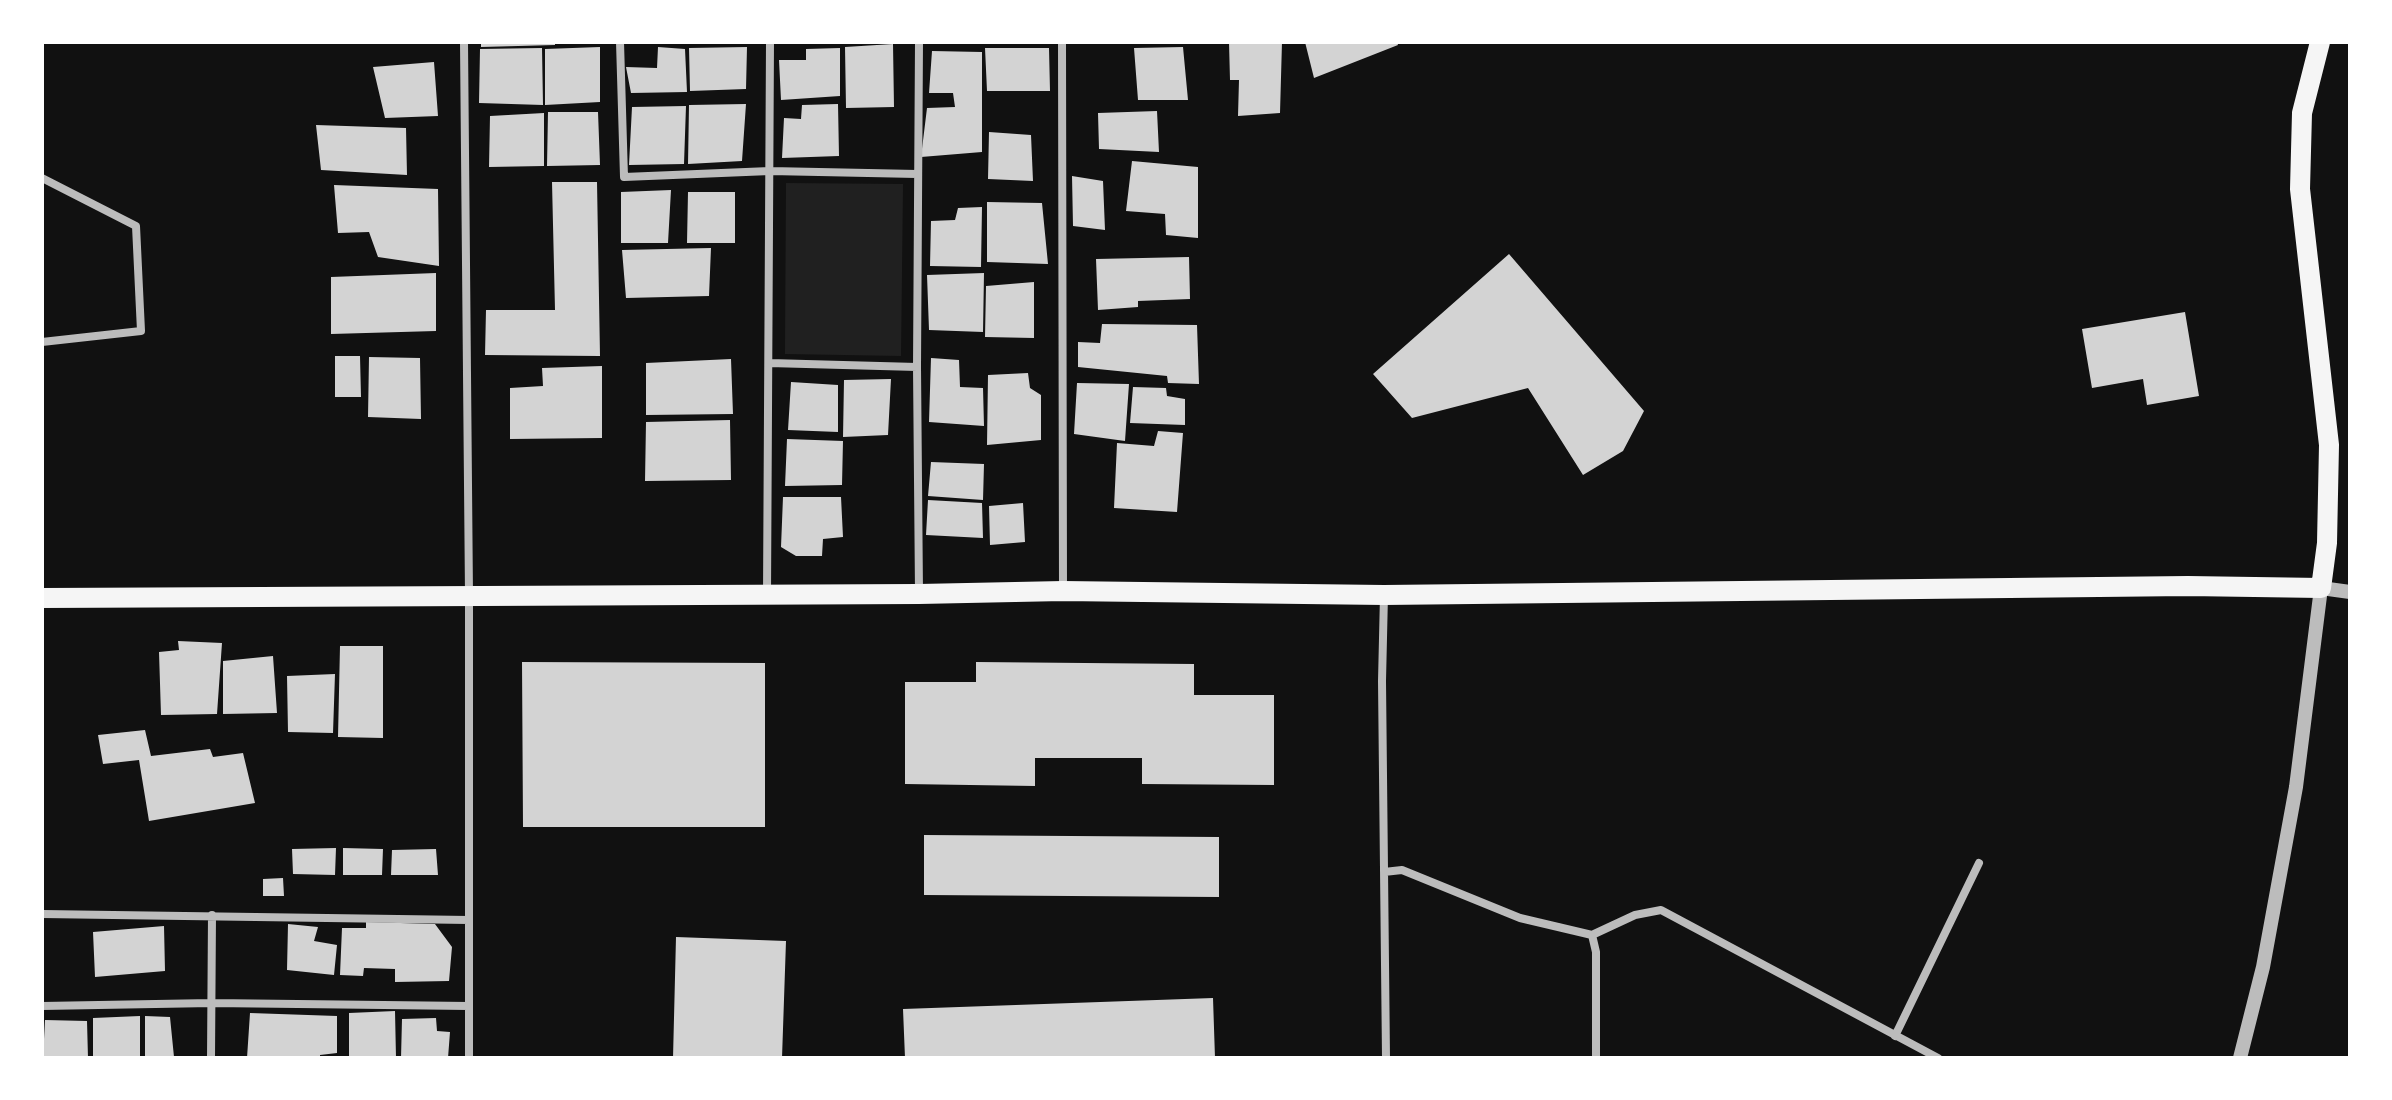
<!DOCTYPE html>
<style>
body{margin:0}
#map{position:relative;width:2392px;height:1100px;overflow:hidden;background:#111;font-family:"Zilla Slab",serif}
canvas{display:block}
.frame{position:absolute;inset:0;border:44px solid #fff;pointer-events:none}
</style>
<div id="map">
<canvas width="2392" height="1100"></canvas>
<div class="frame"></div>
</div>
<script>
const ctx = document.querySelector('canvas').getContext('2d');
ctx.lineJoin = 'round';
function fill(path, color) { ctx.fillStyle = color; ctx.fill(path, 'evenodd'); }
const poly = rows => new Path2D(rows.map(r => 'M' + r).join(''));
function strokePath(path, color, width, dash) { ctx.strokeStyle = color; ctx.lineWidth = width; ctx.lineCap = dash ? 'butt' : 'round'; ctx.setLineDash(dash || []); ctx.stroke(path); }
const green = poly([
 [786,183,903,184,901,356,785,354]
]);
const building = poly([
 [481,42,555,42,555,45,481,47],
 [1229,42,1282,42,1280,113,1238,116,1239,80,1230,80],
 [1305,42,1397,42,1398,45,1314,78],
 [893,44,894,107,846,108,845,47],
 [600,47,600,102,545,105,545,49],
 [658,47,685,49,687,92,631,93,626,67,657,68],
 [747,47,746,89,690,91,689,48],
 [1183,47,1188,100,1138,100,1134,48],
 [542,48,543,105,479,103,480,49],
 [840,48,840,96,781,100,779,60,806,60,806,49],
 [985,48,1049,48,1050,91,987,91],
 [932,51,982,52,982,152,921,157,927,108,955,107,953,93,929,93],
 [434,62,438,116,385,118,373,67],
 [746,104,742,161,688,164,689,105],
 [838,104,839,156,782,158,784,118,801,119,802,105],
 [686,106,684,164,629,165,632,107],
 [1157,111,1159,152,1099,149,1098,113],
 [548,112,598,112,600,165,547,166],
 [544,113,544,166,489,167,490,116],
 [316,125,406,128,407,175,321,170],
 [989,132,1031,135,1033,181,988,179],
 [1132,161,1198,167,1198,238,1166,235,1165,214,1126,211],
 [1072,176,1103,181,1105,230,1073,226],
 [552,182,597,182,600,356,485,355,486,310,555,310],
 [334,185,438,189,439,266,378,257,369,232,338,233],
 [671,190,668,243,621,243,621,192],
 [688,192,735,192,735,243,687,243],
 [987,202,1042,203,1048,264,987,262],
 [982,207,981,267,930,266,931,221,955,220,958,208],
 [711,248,709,296,626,298,622,250],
 [1509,254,1644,411,1623,451,1583,475,1528,388,1412,418,1373,374],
 [1189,257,1190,299,1138,301,1138,307,1098,310,1096,259],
 [436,273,436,331,331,334,331,277],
 [984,273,983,332,929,330,927,275],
 [1034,282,1034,338,985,337,986,286],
 [2185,312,2199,396,2147,405,2143,379,2092,388,2082,329],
 [1102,324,1197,325,1199,384,1168,383,1167,376,1078,367,1078,342,1100,343],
 [335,356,360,356,361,397,335,397],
 [369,357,420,358,421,419,368,417],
 [931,358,959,360,960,387,983,388,984,426,929,422],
 [731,359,733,414,646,415,646,363],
 [602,366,602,438,510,439,510,388,543,386,542,368],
 [1028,373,1030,388,1041,395,1041,440,987,445,988,375],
 [891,379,888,435,843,437,844,380],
 [791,382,838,385,838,432,788,430],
 [1077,383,1129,384,1125,441,1074,434],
 [1133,387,1166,388,1167,396,1185,399,1185,425,1130,423],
 [730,420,731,480,645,481,646,422],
 [1158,431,1183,433,1177,512,1114,508,1117,443,1154,446],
 [787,439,843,441,842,485,785,486],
 [931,462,984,464,983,500,928,496],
 [783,497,841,497,843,537,823,539,822,556,796,556,781,547],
 [928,500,982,503,983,538,926,535],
 [1023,503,1025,542,990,545,989,506],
 [178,641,222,643,217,714,161,715,159,652,179,650],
 [340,646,383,646,383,738,338,737],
 [273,656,277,713,223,714,223,661],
 [522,662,765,663,765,827,523,827],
 [976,662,1194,664,1194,695,1274,695,1274,785,1142,784,1142,758,1035,758,1035,786,905,784,905,682,976,682],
 [335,674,333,733,288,732,287,676],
 [145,730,151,756,210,749,213,757,243,753,255,803,149,821,139,760,103,764,98,735],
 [924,835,1219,837,1219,897,924,895],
 [336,848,335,875,293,874,292,849],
 [343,848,383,849,382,875,343,875],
 [436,849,438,875,391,875,392,850],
 [283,878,284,896,263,896,263,879],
 [366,922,435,924,452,947,449,981,395,982,395,969,364,968,363,976,340,975,342,928,366,928],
 [288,924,318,927,314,941,337,945,334,975,287,970],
 [164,926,165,971,95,977,93,932],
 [676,937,786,941,782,1058,673,1058],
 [1213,998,1215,1058,905,1058,903,1009],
 [395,1011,396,1058,349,1058,349,1013],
 [250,1013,337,1016,337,1053,320,1055,320,1058,247,1058],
 [140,1016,140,1058,93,1058,93,1018],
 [145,1016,170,1017,174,1057,145,1058],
 [436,1018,437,1031,450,1032,448,1058,401,1058,402,1019],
 [45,1020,87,1021,88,1058,43,1058]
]);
const minor = poly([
 [464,42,469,595,469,1058],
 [620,42,624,177,770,171,917,174],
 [919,42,917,367,919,593],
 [1062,42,1063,589],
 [42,178,136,226,141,331,42,342],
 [769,363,917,367],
 [767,593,770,42],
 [1384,595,1382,681,1386,1058],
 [1384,872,1402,870,1520,918,1592,935,1635,915,1661,910,1938,1058],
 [42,914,469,920],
 [1592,935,1596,952,1596,1058],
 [42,1006,212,1003,469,1006],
 [1895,1036,1979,863],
 [211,1058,212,915]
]);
const tertiary = poly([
 [2240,1058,2263,967,2296,787,2321,588,2350,592]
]);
const primary = poly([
 [42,598,919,594,1063,591,1384,595,2188,586,2321,588,2327,543,2329,445,2300,189,2302,113,2320,42]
]);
fill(green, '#202020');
fill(building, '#d3d3d3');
strokePath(minor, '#bcbcbc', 8);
strokePath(tertiary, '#bcbcbc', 14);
strokePath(primary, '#f5f5f5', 20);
</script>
